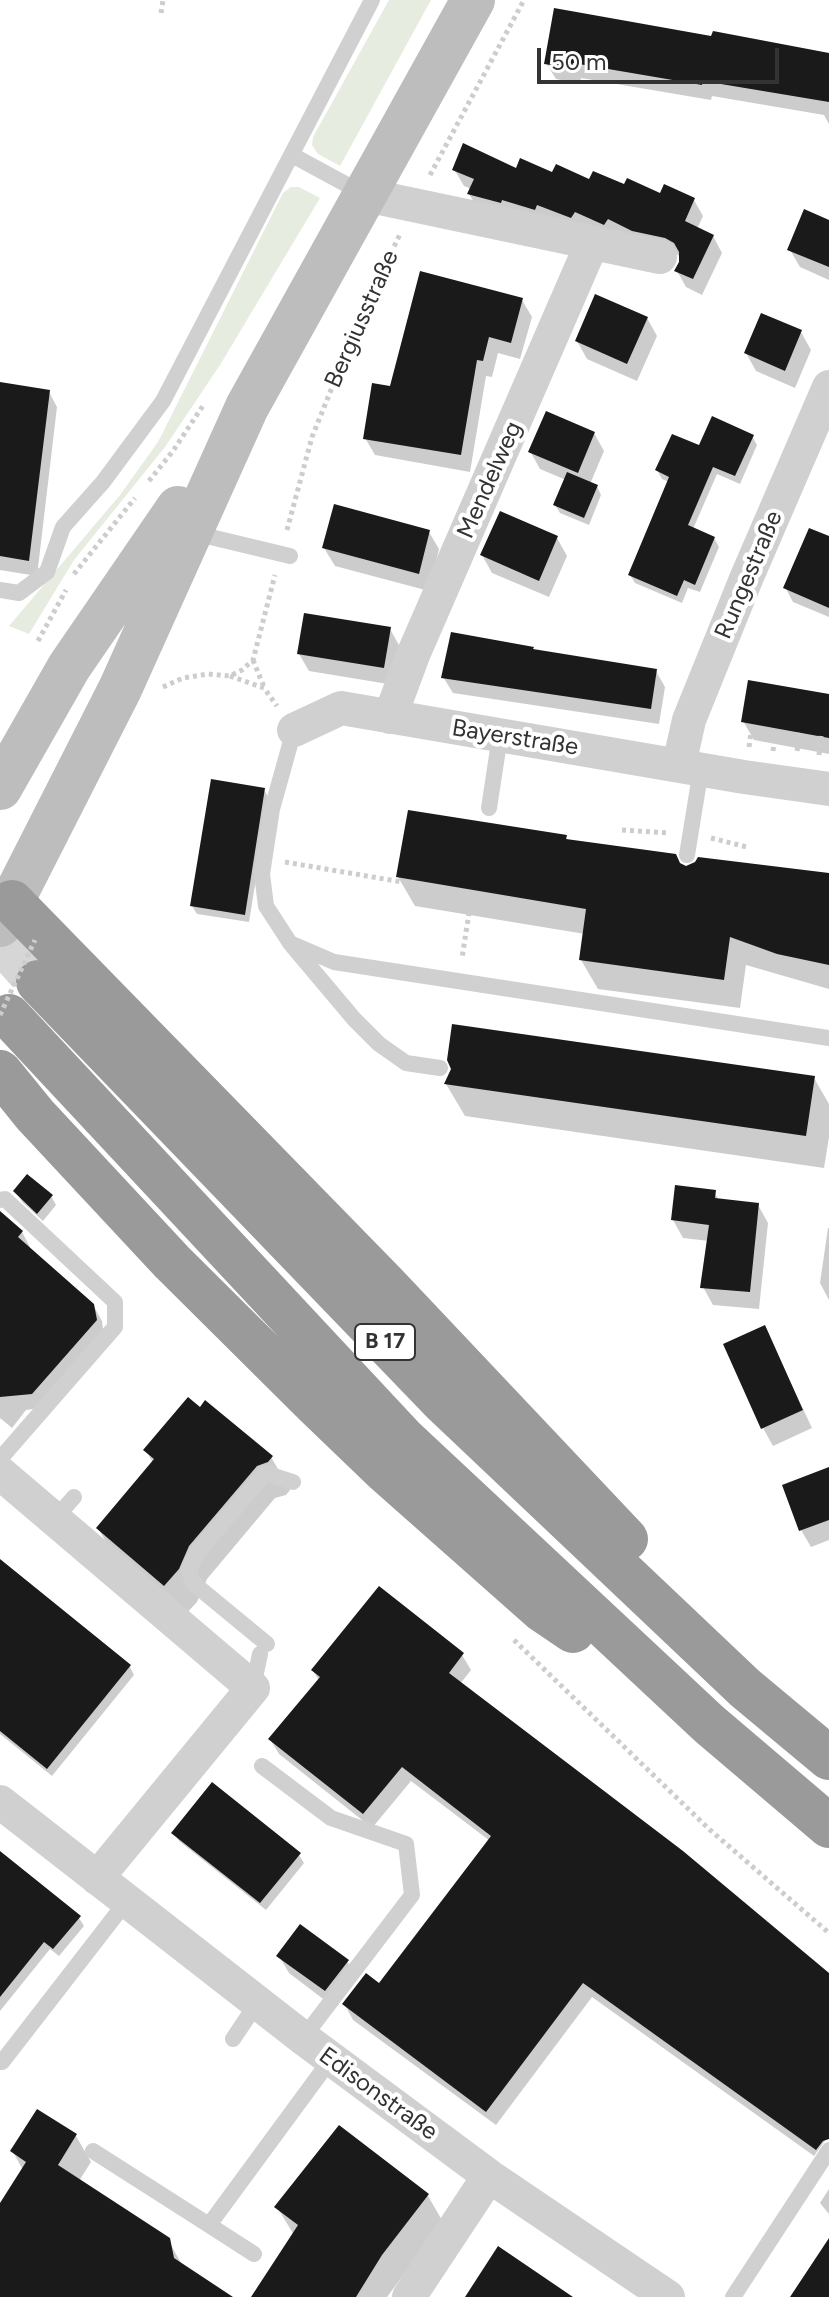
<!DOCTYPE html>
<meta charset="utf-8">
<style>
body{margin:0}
#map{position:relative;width:829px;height:2297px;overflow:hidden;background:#fff;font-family:Figtree,sans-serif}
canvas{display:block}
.scale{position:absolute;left:537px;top:48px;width:242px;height:36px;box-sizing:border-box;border:4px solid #333;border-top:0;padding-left:10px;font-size:24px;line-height:28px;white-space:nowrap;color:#333;-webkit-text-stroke:6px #fff;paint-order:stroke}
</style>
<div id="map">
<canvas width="829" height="2297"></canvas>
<div class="scale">50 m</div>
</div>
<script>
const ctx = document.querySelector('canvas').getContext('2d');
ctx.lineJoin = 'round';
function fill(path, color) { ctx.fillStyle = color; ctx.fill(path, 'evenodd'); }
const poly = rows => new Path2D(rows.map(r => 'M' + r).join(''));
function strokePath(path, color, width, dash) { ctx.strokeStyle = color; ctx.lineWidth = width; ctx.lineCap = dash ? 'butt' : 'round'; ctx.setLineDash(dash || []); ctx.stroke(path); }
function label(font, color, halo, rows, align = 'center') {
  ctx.font = font + ' Figtree,sans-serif'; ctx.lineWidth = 8; ctx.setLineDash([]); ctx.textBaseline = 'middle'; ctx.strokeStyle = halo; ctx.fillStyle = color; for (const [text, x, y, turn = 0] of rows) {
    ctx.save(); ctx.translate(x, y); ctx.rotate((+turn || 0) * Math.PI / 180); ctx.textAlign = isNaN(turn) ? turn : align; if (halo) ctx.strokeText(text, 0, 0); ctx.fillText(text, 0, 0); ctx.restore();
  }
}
const green = poly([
 [389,0,431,0,340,166,318,154,312,145,313,137],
 [291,187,299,187,320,198,220,365,165,447,74,560,29,634,9,626,120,495,158,442,283,193]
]);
const shadow = poly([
 [556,10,829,75,829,124,824,115,712,96,711,100,581,78,580,84,556,79,546,63],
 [454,169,553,175,694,200,703,216,697,229,713,236,722,253,702,295,686,287,677,271,681,257,676,254,479,210,469,194,471,189,464,186],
 [829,222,829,280,800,267,790,250],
 [522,300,532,317,520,359,498,353,492,377,486,376,470,472,375,455,365,438,391,388],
 [647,318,657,336,637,381,587,359,577,341],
 [801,332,811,350,795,388,756,371,746,353],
 [0,384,49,392,57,407,37,576,0,570],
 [594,433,604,451,590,484,597,486,601,495,589,525,560,513,555,505,566,480,540,469,530,451],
 [752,436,757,445,740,484,717,474,693,529,714,538,719,547,700,592,688,588,682,603,635,583,630,575,669,482,662,479,657,470,700,448],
 [429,532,439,549,429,591,335,566,324,548],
 [557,538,567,556,549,597,492,573,482,555],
 [829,539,829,617,793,602,785,587],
 [390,629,400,647,394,685,309,671,299,654],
 [453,634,533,649,535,651,656,671,665,687,659,724,453,693,443,677],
 [829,697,829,754,754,740,743,721],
 [264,790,269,798,249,922,197,914,192,906],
 [566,837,569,841,686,868,696,864,829,875,829,989,746,965,740,1008,598,989,581,960,585,934,415,906,398,877],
 [814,1078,829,1104,829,1137,824,1168,465,1116,446,1084],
 [714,1192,719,1200,758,1205,768,1223,759,1309,713,1305,703,1287,709,1241,683,1238,673,1220],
 [17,1193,51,1196,56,1205,43,1221,22,1202],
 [0,1214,22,1232,30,1247,29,1249,93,1305,102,1321,104,1336,41,1408,26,1410,12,1428,0,1418],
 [828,1228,829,1228,829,1300,820,1283],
 [765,1328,812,1428,773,1446,763,1428],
 [146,1450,271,1457,290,1490,286,1495,275,1498,207,1579,197,1602,183,1617,117,1561,98,1528,153,1463],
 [829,1469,829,1540,811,1547,801,1530],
 [0,1562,130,1667,134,1675,52,1776,0,1734],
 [462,1655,471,1670,460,1684,829,1976,829,2135,814,2156,592,1997,496,2125,353,2020,345,2005,379,1985,490,1841,411,1781,372,1828,279,1754,270,1739,319,1681,313,1670],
 [174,1833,299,1855,304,1863,266,1910,179,1841],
 [0,1854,79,1918,84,1926,59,1956,50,1949,0,2011],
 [279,1956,347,1961,357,1979,335,2008,289,1973],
 [76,2136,91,2162,79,2181,168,2240,184,2268,229,2297,0,2297,0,2207,23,2170,13,2152],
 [829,2189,829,2214,820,2203],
 [428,2196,443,2222,387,2297,253,2297,294,2235,277,2207]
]);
const building = poly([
 [554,8,711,36,713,31,829,53,829,102,703,81,702,85,573,63,571,68,544,64],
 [463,143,516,168,520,158,552,172,556,164,589,179,593,171,624,184,627,178,660,193,664,184,695,198,685,221,714,235,693,279,674,271,679,262,679,252,674,243,665,238,632,231,608,219,604,225,575,212,571,218,537,205,535,210,502,200,501,203,467,194,474,179,452,170],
 [804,209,829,220,829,267,787,250],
 [420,271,523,298,511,343,489,337,483,361,477,360,461,455,363,439,372,383,390,386],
 [595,294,648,317,627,364,575,341],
 [761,313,802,330,785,371,744,353],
 [0,382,50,390,29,561,0,556],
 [546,411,595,432,578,473,528,452],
 [712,416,754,435,735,476,713,467,688,525,715,537,695,585,684,580,677,596,628,575,669,477,655,470,672,434,699,445],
 [567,472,598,485,584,518,553,505],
 [334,504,430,530,419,574,322,548],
 [500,511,558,536,539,581,480,555],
 [809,528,829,536,829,608,783,588],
 [304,613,391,627,384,668,297,654],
 [451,632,534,647,533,649,657,669,651,709,441,678],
 [748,680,829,694,829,738,741,722],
 [211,779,265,788,245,915,190,906],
 [408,810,567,835,566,839,676,854,680,863,686,866,695,862,698,857,829,873,829,965,777,954,730,937,724,980,579,960,586,909,396,877],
 [452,1024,815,1076,806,1136,444,1084,451,1069,447,1060],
 [27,1174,53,1195,37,1214,13,1191],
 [675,1185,716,1190,715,1198,759,1203,750,1292,700,1288,709,1225,671,1220],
 [0,1211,23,1231,18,1237,94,1304,97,1320,32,1394,0,1397],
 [765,1325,803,1410,761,1429,723,1344],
 [188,1397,200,1407,205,1400,273,1456,268,1462,257,1466,189,1546,179,1569,164,1586,96,1528,154,1459,143,1450],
 [829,1467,829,1520,799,1531,782,1485],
 [0,1559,131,1665,47,1769,0,1731],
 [379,1586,464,1653,449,1673,683,1851,829,1973,829,2139,823,2141,816,2150,583,1983,486,2112,342,2004,366,1973,379,1983,491,1836,402,1767,363,1814,268,1739,320,1677,311,1670],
 [212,1782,301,1853,260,1903,171,1833],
 [0,1851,81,1916,53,1949,44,1942,0,1997],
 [300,1924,349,1960,325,1991,276,1956],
 [37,2109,77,2134,58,2165,170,2238,174,2258,233,2297,0,2297,0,2203,26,2162,10,2151],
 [339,2125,429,2194,382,2255,356,2297,251,2297,298,2225,274,2207],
 [829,2238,829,2297,790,2297],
 [498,2246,573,2297,465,2297]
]);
const highwayTunnel = poly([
 [0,940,38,982]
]);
const path = poly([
 [161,13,163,0],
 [430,175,524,0],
 [149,481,173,451,204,404],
 [287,530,312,437,356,328,400,234],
 [74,574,135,498],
 [38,641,66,590],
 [253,660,264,687],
 [230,676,264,688,277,706],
 [163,687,183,678,208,674,230,676,242,670,253,660,275,575],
 [749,747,752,724],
 [773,751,776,728],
 [797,751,800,733],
 [819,755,821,736],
 [622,830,669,833],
 [711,838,747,847],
 [285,862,472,894,462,958],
 [514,1640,709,1829,829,1933]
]);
const lane = poly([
 [292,155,364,194],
 [194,533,290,556],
 [0,590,19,593,47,572,63,527,103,482,163,401,372,0],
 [294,730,272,809,262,874,266,906,290,943,354,1019,379,1044,406,1063,440,1068],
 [489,808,500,736],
 [687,855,701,769],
 [290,943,334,962,829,1038],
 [0,1200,5,1199,115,1302,115,1327,0,1459],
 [54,1520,74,1497],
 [267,1644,193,1583,189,1570,197,1553,265,1473,293,1482],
 [253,1687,260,1654],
 [262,1766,331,1818,406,1844,412,1895,303,2038],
 [233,2039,257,2003],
 [0,2061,2,2062,126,1902],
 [93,2151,209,2225,331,2059],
 [209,2225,254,2254],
 [733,2297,829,2150]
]);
const street = poly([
 [366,195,660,257],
 [390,717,413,655,592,243],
 [294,730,341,708,744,777,829,789],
 [679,765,689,720,746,579,829,387],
 [0,1473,253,1688,97,1878],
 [0,1802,303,2038,489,2176,668,2297],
 [409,2297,489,2176]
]);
const secondary = poly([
 [0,788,69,667,178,508],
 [0,925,120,689,247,407,473,0]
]);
const highway = poly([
 [12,902,387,1286,626,1539],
 [38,982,442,1401,745,1688,829,1758],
 [9,1016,403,1438,709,1724,829,1826],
 [0,1072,35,1115,172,1262,316,1405,386,1472,542,1610,573,1631]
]);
const pathBridge = poly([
 [0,1015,35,940]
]);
const shields = [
 [385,1342,60]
];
const shieldNames = [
 ["B 17",385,1342]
];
const streetNames = [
 ["Bergiusstraße",362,319,-66],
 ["Mendelweg",490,480,-66],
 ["Rungestraße",749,575,-67],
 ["Bayerstraße",515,738,9],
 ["Edisonstraße",378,2094,36]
];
fill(green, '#e6ecdf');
fill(shadow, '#0003');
fill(building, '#1a1a1a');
strokePath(highwayTunnel, '#d6d6d6', 44, [44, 22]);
strokePath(path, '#cdcdcd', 5, [4, 4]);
strokePath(lane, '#d0d0d0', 16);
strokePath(street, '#d0d0d0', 34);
strokePath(secondary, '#bdbdbd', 44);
strokePath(highway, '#9a9a9a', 44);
strokePath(pathBridge, '#cdcdcd', 5, [4, 4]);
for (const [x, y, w] of shields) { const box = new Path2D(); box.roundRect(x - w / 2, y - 18, w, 36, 6); ctx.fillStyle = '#fff'; ctx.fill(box); strokePath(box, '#333', 2); }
label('bold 22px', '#333', null, shieldNames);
label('24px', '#333', '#fff', streetNames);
</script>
